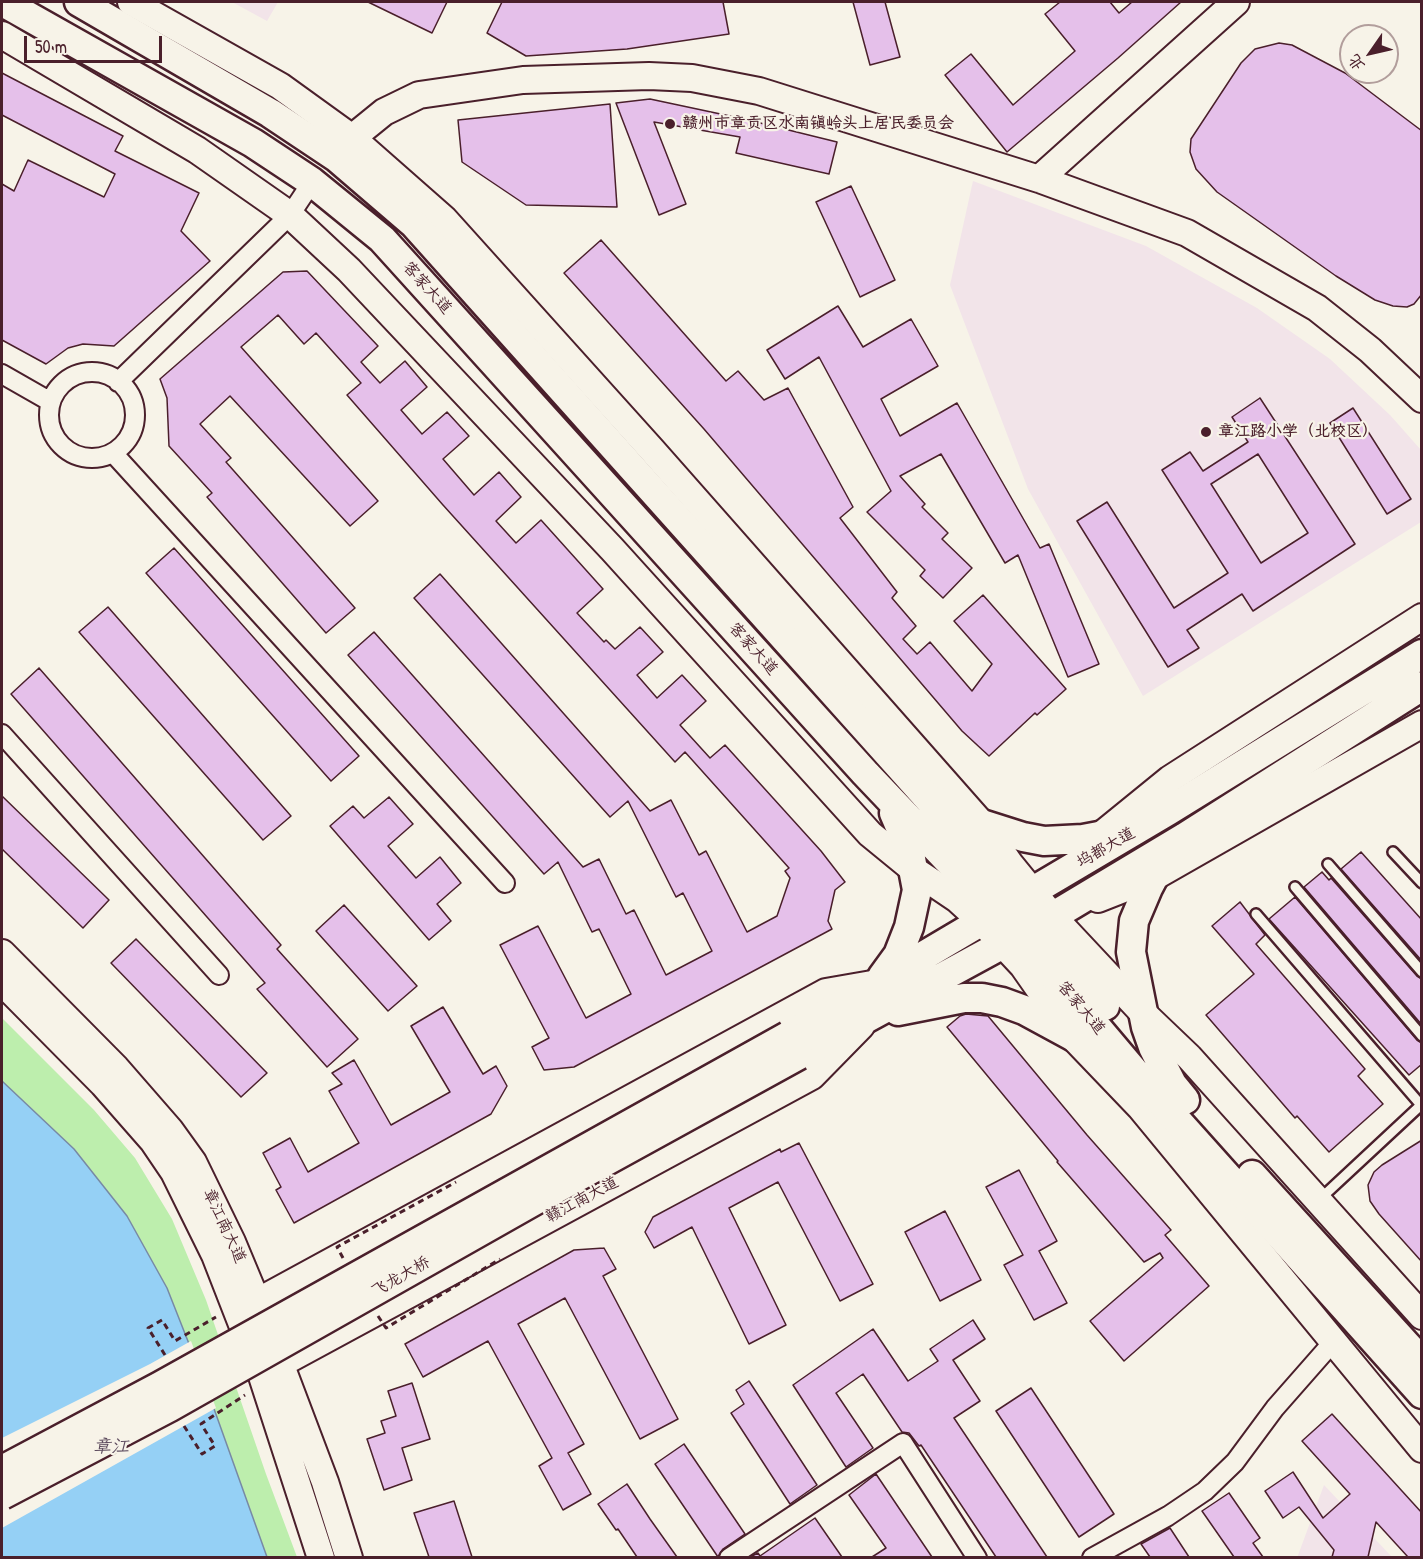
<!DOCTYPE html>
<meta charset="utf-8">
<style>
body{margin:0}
#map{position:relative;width:1423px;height:1559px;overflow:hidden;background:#f7f3e8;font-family:"Patrick Hand","LXGW WenKai TC",sans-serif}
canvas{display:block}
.frame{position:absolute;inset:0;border:3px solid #4a1f2b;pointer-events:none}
.north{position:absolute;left:1339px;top:24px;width:60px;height:60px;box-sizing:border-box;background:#f7f3e8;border:2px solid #b29e9c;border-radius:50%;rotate:236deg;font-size:16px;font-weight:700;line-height:24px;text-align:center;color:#4a1f2b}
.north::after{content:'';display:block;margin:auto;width:21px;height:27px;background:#4a1f2b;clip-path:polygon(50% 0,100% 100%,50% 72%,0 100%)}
.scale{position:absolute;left:24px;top:36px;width:138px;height:27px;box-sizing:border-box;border:3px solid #4a1f2b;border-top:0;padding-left:8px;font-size:18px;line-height:21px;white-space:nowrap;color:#4a1f2b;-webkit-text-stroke:4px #f7f3e8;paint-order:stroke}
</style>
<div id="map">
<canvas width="1423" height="1559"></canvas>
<div class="frame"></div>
<div class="north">北</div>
<div class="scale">50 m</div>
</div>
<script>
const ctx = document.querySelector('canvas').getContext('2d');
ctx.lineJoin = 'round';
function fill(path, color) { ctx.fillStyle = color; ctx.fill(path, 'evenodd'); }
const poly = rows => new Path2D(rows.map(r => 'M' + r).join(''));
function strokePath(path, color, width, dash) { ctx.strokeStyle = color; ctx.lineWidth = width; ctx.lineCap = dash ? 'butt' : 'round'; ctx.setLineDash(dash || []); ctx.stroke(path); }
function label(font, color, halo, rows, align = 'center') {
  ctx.font = font + ' "Patrick Hand","LXGW WenKai TC",sans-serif'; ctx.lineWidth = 4.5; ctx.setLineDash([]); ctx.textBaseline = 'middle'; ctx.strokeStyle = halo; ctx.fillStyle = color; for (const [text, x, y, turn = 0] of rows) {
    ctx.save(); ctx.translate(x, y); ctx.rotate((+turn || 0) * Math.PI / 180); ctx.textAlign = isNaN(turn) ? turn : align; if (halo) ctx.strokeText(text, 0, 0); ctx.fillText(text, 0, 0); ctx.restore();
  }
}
const built = poly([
 [232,2,278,2,267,21],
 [973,181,1146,246,1257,308,1330,359,1390,415,1421,450,1421,522,1143,696,1028,489,950,285],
 [1324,1485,1392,1557,1297,1558]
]);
const green = poly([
 [2,1018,94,1110,135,1158,172,1219,206,1300,266,1474,297,1557,267,1557,208,1392,167,1288,127,1216,74,1149,2,1081]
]);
const water = poly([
 [2,1081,74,1149,127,1216,167,1288,208,1392,267,1557,2,1557,2,1081]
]);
const pier = poly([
 [191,1341,216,1408,2,1528,2,1438,150,1364]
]);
const building = poly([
 [368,2,447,2,432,33,368,2],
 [502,2,723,2,729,34,627,49,526,56,487,33,502,2],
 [853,2,885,2,900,57,870,65,853,2],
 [1060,2,1110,2,1119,13,1132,2,1181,2,1118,58,1007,152,945,75,971,54,1013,105,1075,51,1045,14,1060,2],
 [1279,43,1292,45,1345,73,1422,131,1422,294,1414,304,1407,307,1393,306,1375,300,1336,276,1217,192,1196,169,1190,152,1191,139,1241,63,1255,49,1279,43],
 [2,73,123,136,115,151,199,193,181,231,210,261,114,346,83,344,68,348,46,364,2,340,2,184,14,191,28,160,104,197,115,174,2,115,2,73],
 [650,99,744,119,837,142,829,174,736,153,740,137,654,122,686,204,659,215,616,103,650,99],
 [610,104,617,207,526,205,462,162,458,120,610,104],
 [851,186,895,280,860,297,816,202,851,186],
 [601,240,726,381,738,371,764,400,788,388,853,507,840,518,897,592,892,598,916,626,903,639,917,654,930,642,972,691,992,664,954,621,983,595,1066,689,1037,715,1035,713,989,756,962,731,704,429,564,273,601,240],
 [307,271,378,346,361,362,380,383,405,361,427,387,401,410,422,434,447,412,469,436,443,459,474,495,499,472,521,497,496,521,516,543,541,520,603,589,577,613,604,642,606,640,615,649,640,627,663,652,637,675,657,698,682,675,706,701,680,725,710,758,725,745,821,851,845,882,835,890,828,921,832,929,574,1067,544,1070,532,1047,549,1038,500,945,538,926,586,1018,631,994,599,929,592,932,558,862,544,874,348,655,374,632,583,867,599,859,626,914,634,910,666,975,712,951,683,893,676,897,628,801,610,817,414,598,440,574,650,811,671,800,699,855,706,851,747,932,777,916,790,878,785,871,789,868,685,752,675,762,443,505,347,395,361,383,316,333,304,344,278,315,241,347,378,501,350,526,230,396,200,424,231,458,226,462,355,608,326,633,207,497,212,493,169,446,167,398,160,379,283,272,307,271],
 [838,306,863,347,911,319,938,366,881,399,900,436,957,403,1040,548,1049,544,1099,664,1068,677,1018,555,1005,563,941,454,900,476,925,504,922,507,948,533,942,539,972,568,943,598,920,576,925,570,867,512,891,491,819,357,785,379,767,350,838,306],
 [1260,398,1355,544,1253,611,1242,594,1187,630,1199,648,1168,667,1077,521,1107,502,1174,608,1228,573,1162,470,1190,452,1203,471,1248,442,1232,417,1260,398],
 [1258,454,1308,533,1261,563,1211,484,1258,454],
 [1353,408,1411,499,1387,514,1330,423,1353,408],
 [174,548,359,756,331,781,146,573,174,548],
 [108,607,291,816,263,840,79,632,108,607],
 [39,668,281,945,277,949,358,1039,327,1067,257,989,265,983,11,694,39,668],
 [2,796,109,900,83,928,2,849,2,796],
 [389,797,413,824,388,846,416,878,440,857,461,883,437,904,451,921,429,940,330,826,353,806,364,818,389,797],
 [1361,852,1422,920,1422,961,1341,869,1361,852],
 [1322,872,1329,880,1331,878,1417,976,1422,979,1422,1025,1304,887,1322,872],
 [1295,897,1417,1040,1422,1043,1422,1064,1409,1075,1269,919,1295,897],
 [1240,902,1265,935,1256,944,1365,1069,1358,1076,1383,1104,1329,1152,1297,1116,1295,1118,1206,1015,1254,974,1212,926,1240,902],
 [344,905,417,986,388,1011,316,931,344,905],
 [136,939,267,1073,241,1097,111,963,136,939],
 [443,1007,483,1074,496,1066,507,1086,491,1114,294,1223,276,1190,281,1187,263,1153,290,1138,308,1172,359,1143,329,1091,342,1084,332,1073,354,1060,391,1125,450,1092,411,1026,443,1007],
 [966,1014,988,1016,1087,1135,1171,1230,1165,1235,1209,1286,1124,1361,1090,1321,1163,1258,1160,1253,1144,1262,1057,1162,1058,1161,947,1027,960,1016,966,1014],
 [1422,1140,1422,1262,1379,1214,1370,1201,1368,1185,1374,1172,1382,1165,1422,1140],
 [799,1143,873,1284,840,1301,778,1182,729,1208,786,1325,749,1344,692,1227,654,1248,645,1232,653,1217,780,1149,781,1152,799,1143],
 [1019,1170,1057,1241,1039,1251,1067,1303,1034,1320,1004,1265,1023,1255,986,1187,1019,1170],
 [945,1211,981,1280,940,1301,905,1232,945,1211],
 [604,1248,616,1269,603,1276,678,1419,640,1439,565,1298,518,1324,584,1444,568,1453,591,1494,563,1510,539,1466,552,1458,488,1341,423,1377,405,1344,574,1250,604,1248],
 [973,1320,985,1339,953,1360,980,1401,954,1418,1047,1557,996,1557,921,1445,919,1446,909,1433,902,1432,863,1374,836,1393,873,1448,846,1467,793,1385,873,1329,908,1381,938,1361,930,1349,973,1320],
 [749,1381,817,1485,790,1504,731,1413,744,1404,736,1390,749,1381],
 [412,1383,430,1439,402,1448,412,1480,384,1490,367,1439,385,1433,381,1421,396,1416,388,1391,412,1383],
 [1031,1388,1114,1514,1079,1537,996,1411,1031,1388],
 [1332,1414,1422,1513,1422,1557,1408,1557,1376,1522,1368,1557,1332,1557,1334,1550,1299,1507,1283,1518,1265,1491,1293,1472,1323,1518,1350,1494,1302,1441,1332,1414],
 [684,1444,745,1534,723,1549,718,1557,655,1464,684,1444],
 [876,1474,909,1523,932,1557,872,1557,886,1548,849,1495,876,1474],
 [627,1484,650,1519,677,1557,637,1557,618,1529,616,1530,598,1504,627,1484],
 [1229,1493,1260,1538,1253,1543,1263,1557,1234,1557,1202,1511,1229,1493],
 [454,1501,472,1557,429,1557,414,1513,454,1501],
 [815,1518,842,1557,750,1557,758,1553,760,1556,815,1518],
 [1170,1528,1189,1557,1150,1557,1141,1544,1170,1528]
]);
const path = poly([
 [165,1355,148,1328,162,1320,175,1341,216,1317],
 [184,1426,202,1454,215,1446,201,1424,245,1395]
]);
const lane = poly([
 [1393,852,1422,883],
 [1328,864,1422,972],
 [1295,887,1422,1036],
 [1256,914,1421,1105],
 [1320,1199,1422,1104]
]);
const street = poly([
 '49 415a43 43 0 1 1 86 0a43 43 0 1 1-86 0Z',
 [2,374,51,402],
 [118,382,290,215,312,182],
 [113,453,505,883],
 [2,734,219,975],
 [729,1558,903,1443,977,1558],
 [1092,1558,1168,1516,1205,1491,1235,1462,1275,1408,1333,1342]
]);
const secondary = poly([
 [131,2,280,86,352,138,444,219,652,450,982,824,1010,864,1054,918,1144,1014,1189,1057,1422,1316],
 [2,35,197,150,290,215,349,270,612,549,870,834,914,870,957,899,981,921,1023,966,1072,1036,1140,1107,1422,1449],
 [342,151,352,138,384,112,419,95,523,80,649,76,692,78,759,91,1039,179,1187,233,1317,308,1370,350,1422,399],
 [1039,179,1236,2],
 [1095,840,1170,779,1422,617],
 [1098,899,1154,877,1422,724],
 [2,953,116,1068,170,1130,193,1162,232,1242,257,1302,325,1482,349,1558],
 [2,982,103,1084,153,1141,174,1172,215,1255,261,1373,321,1558],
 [257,1302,826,992,872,984],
 [280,1364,812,1076,861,1026]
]);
const primary = poly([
 [3,2,253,143,312,182,382,239,865,773,1019,935,1149,1089,1422,1394],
 [79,2,270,113,336,157,414,224,1018,899,1105,1006],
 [941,802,960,814,982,824,1023,837,1044,841,1083,839,1120,832],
 [1176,847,1158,869,1148,888,1134,921,1131,952,1146,1027,1153,1047,1172,1084,1185,1100],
 [882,977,898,955,909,927,917,890,909,848,894,813],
 [898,1011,964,998,982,998,1002,1002,1024,1010,1083,1042,1115,1065],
 [788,1036,1168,811,1422,654],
 [799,1055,1040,924,1185,837,1422,686],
 [1252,1175,1422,1362]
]);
const pathBridge = poly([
 [343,1258,337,1247,456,1182],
 [378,1316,386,1328,500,1259]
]);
const primaryBridge = poly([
 [2,1470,160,1386,788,1036],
 [2,1495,170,1407,548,1193,799,1055]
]);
const markers = [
 [670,124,6,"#4a1f2b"],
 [1206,432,6,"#4a1f2b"]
];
const poiNames = [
 ["赣州市章贡区水南镇岭头上居民委员会",682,124],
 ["章江路小学（北校区）",1218,432]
];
const streetNames = [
 ["客家大道",427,288,48],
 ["客家大道",753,649,48],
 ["坞都大道",1106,848,-30],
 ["客家大道",1081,1008,50],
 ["赣江南大道",582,1200,-28],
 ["章江南大道",224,1226,65],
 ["飞龙大桥",401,1277,-30]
];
const waterNames = [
 ["章江",111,1447]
];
fill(built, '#f2e4e9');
fill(green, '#bdeead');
fill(water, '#95d0f5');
strokePath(water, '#7789a4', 1.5);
fill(pier, '#f7f3e8');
fill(building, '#e5c0ea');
strokePath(building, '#4a1f2b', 1.5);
strokePath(lane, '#4a1f2b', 14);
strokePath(street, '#4a1f2b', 22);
strokePath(secondary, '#4a1f2b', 30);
strokePath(primary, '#4a1f2b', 33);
strokePath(path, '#4a1f2b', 3, [6, 4.5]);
strokePath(lane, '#f7f3e8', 9);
strokePath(street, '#f7f3e8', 18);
strokePath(secondary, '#f7f3e8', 26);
strokePath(primary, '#f7f3e8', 28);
strokePath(primaryBridge, '#4a1f2b', 33, []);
strokePath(pathBridge, '#4a1f2b', 3, [6, 4.5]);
strokePath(primaryBridge, '#f7f3e8', 28);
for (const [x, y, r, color] of markers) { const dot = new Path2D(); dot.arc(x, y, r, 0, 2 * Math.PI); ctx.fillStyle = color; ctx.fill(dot); strokePath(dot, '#f7f3e8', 2); }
label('bold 16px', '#4a1f2b', '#f7f3e8', poiNames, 'left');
label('16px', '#4a1f2b', '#f7f3e8', streetNames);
label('italic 18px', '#5d4b5e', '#f7f3e8', waterNames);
</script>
